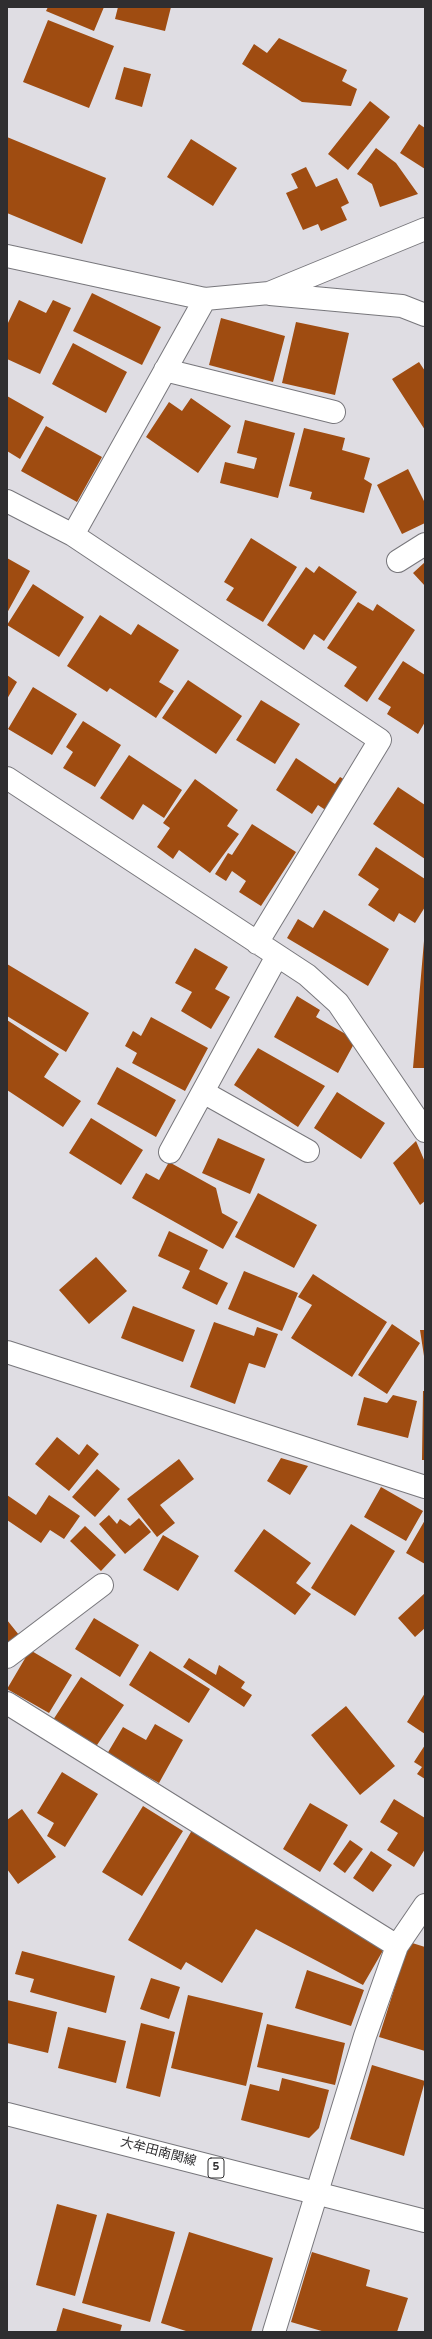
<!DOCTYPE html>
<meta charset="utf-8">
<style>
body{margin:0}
#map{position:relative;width:432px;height:2339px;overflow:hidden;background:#dfdde3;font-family:Overpass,sans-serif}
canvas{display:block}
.frame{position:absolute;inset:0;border:8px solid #2f2e30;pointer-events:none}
</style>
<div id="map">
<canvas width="432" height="2339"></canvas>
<div class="frame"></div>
</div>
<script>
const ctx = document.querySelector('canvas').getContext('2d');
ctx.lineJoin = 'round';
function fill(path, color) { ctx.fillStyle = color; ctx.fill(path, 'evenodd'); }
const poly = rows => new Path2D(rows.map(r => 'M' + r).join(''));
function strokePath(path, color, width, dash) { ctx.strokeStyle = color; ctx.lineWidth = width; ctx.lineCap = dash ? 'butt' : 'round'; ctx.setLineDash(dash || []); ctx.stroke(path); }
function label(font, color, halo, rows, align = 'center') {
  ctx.font = font + ' Overpass,"Noto Sans JP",sans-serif'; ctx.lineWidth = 4; ctx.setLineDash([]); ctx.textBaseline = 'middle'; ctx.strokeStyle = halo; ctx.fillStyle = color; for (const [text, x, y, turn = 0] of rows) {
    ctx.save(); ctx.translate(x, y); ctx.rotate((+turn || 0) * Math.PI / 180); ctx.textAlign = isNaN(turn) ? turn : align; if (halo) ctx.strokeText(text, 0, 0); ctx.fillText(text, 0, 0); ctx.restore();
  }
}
const building = poly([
 [48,7,104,7,94,31,46,11],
 [118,7,171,7,165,31,115,19],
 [48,20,114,46,89,108,23,82],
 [279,38,347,70,342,81,357,89,351,106,302,102,242,64,254,44,267,53],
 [124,67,151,74,142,107,115,99],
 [370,101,390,117,348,170,328,154],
 [419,124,425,128,425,169,400,153],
 [7,137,106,178,82,244,7,213],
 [191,139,237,168,213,206,167,177],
 [376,148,396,163,418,194,380,207,372,184,357,174],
 [306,167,316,187,337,178,349,203,341,207,347,220,321,231,318,224,303,230,286,193,298,188,291,174],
 [92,293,161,327,142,365,73,331],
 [19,300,46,313,53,300,71,308,40,374,7,359,7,325],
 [221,318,285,336,273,382,209,365],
 [296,322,349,333,335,395,282,383],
 [73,343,127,372,106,413,52,384],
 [419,362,425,371,425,430,392,379],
 [7,396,44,417,20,459,7,451],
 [191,398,231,426,198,473,146,437,169,402,182,411],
 [245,420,295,433,278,498,220,483,225,462,254,469,257,458,237,453],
 [46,426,102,457,77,502,21,471],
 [304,428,345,438,342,450,370,458,364,479,372,484,364,513,310,499,312,492,289,486],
 [408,469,425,503,425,523,402,534,377,485],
 [251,538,297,567,263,622,226,600,234,588,224,582],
 [7,558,30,571,7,613],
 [425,562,425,586,413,573],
 [319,566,357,592,324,641,314,634,304,650,267,625,306,567,314,573],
 [33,584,84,617,59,657,7,625],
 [358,602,373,611,377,604,415,630,367,702,344,686,357,667,327,648],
 [100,615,131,635,138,624,179,650,159,682,174,691,156,718,110,688,107,692,67,666],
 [403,661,425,675,425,722,418,734,387,714,391,707,378,699],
 [7,675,17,682,7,699],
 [188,680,242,716,216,754,162,718],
 [33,687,77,714,52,755,8,729],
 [261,700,300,724,275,764,236,740],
 [83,721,121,745,95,787,63,768,73,752,66,747],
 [129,755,182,790,164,818,143,804,133,820,100,798],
 [296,758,335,784,340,777,347,781,327,811,318,805,312,814,276,790],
 [195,779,238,810,227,826,239,834,210,873,179,850,173,859,157,847,170,828,163,823],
 [398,787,425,805,425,859,373,824],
 [252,824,296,852,261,906,239,892,246,881,232,871,226,881,215,874,228,853,232,855],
 [376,847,425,879,425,907,415,923,399,913,394,922,368,905,379,889,358,875],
 [324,910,389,949,368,986,287,938,298,919,313,928],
 [424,941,425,941,425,1068,413,1068],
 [195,948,228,967,215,989,230,997,211,1029,181,1011,192,992,175,983],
 [7,964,89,1013,66,1052,7,1016],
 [297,996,320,1010,316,1017,356,1040,338,1073,274,1037],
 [151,1017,208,1048,185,1091,132,1063,137,1053,125,1046,133,1031,141,1036],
 [7,1020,59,1054,44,1077,81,1101,63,1127,7,1090],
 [258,1048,325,1086,298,1127,234,1085],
 [117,1067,176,1100,156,1137,97,1104],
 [337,1092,385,1123,361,1159,314,1128],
 [91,1118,143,1150,121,1185,69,1153],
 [218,1138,265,1159,250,1194,202,1173],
 [416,1141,425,1162,425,1201,420,1205,393,1163],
 [169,1162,216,1188,222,1213,238,1222,223,1249,132,1198,146,1173,159,1180],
 [258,1193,317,1225,294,1268,235,1237],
 [169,1231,208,1250,199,1269,228,1283,217,1305,182,1288,190,1271,158,1256],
 [96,1257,127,1291,89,1324,59,1290],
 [244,1271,298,1293,282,1331,228,1309],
 [313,1274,387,1322,352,1377,291,1338,312,1305,298,1297],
 [133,1306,195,1330,183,1362,121,1338],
 [214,1322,254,1336,257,1327,278,1334,265,1368,249,1363,235,1404,190,1387],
 [392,1324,420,1343,387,1394,358,1375],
 [420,1330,425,1330,425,1356,424,1356],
 [423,1391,425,1391,425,1460,422,1460],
 [393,1395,417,1401,408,1438,357,1425,364,1397,387,1403],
 [57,1437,79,1455,87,1444,99,1454,69,1491,35,1464],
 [281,1458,308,1466,290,1495,267,1481],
 [179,1459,194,1479,160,1505,175,1523,157,1537,127,1499],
 [97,1469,120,1489,95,1517,72,1497],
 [381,1487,423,1511,406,1541,364,1517],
 [7,1495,36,1515,49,1495,80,1516,64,1539,50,1530,41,1543,7,1520],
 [109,1515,117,1524,120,1519,130,1526,139,1518,151,1532,125,1554,99,1524],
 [425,1520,425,1564,406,1553],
 [351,1524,395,1551,355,1616,311,1588],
 [85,1526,116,1555,101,1571,70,1541],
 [264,1529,311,1563,296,1583,311,1594,295,1615,234,1571],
 [163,1535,199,1556,178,1591,143,1570],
 [425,1593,425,1628,415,1637,398,1618],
 [94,1618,139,1645,120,1677,75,1649],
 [7,1620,19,1635,7,1644],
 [30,1650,72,1675,49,1713,7,1689],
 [150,1651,210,1689,189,1723,129,1685],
 [189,1658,216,1675,219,1665,245,1682,241,1688,252,1695,244,1707,183,1667],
 [81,1677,124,1705,95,1748,53,1720],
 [425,1693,425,1734,407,1722],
 [346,1706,395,1766,360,1795,311,1735],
 [155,1724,183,1740,159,1783,107,1754,123,1727,146,1740],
 [425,1745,425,1779,417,1774,422,1767,414,1762],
 [62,1772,98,1794,65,1847,47,1836,54,1823,37,1813],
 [394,1799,425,1818,425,1849,414,1867,387,1850,398,1833,380,1822],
 [310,1803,348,1825,320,1872,283,1849],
 [143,1806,183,1831,142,1896,102,1872],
 [22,1809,56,1857,18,1884,7,1869,7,1820],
 [195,1825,385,1947,363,1985,256,1929,222,1983,186,1962,181,1970,128,1940],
 [350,1840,363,1849,345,1873,333,1864],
 [371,1851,392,1865,373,1892,353,1878],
 [409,1942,425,1947,425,2051,379,2037],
 [22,1951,115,1976,106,2013,30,1992,34,1979,15,1974],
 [307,1970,364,1990,351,2026,295,2008],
 [151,1978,180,1987,169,2019,140,2009],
 [188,1995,263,2013,246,2086,171,2068],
 [7,2000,57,2012,48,2053,7,2043],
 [141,2023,175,2032,160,2097,126,2088],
 [267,2024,345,2043,335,2085,257,2067],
 [68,2027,126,2041,116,2083,58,2068],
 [372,2065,425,2081,404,2156,350,2139],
 [282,2078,329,2090,319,2128,309,2138,241,2120,250,2084,279,2091],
 [57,2204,97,2215,75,2296,36,2285],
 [107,2213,175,2232,150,2322,82,2303],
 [189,2232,273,2258,251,2332,189,2332,161,2323],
 [312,2252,370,2270,366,2286,408,2298,397,2332,325,2332,291,2322],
 [63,2308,122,2325,120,2332,56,2332]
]);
const minor = poly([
 [7,256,205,299,269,293,425,229],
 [270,294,402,306,425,315],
 [165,370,334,412],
 [7,501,73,535,380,740,257,943],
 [73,535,205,299],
 [398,561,425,544],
 [7,778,307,975,338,1003,425,1131],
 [203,1092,308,1151],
 [170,1152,277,956],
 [7,1352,425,1487],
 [7,1657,102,1585],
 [7,1703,397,1946],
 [274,2332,365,2036,397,1946,425,1905]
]);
const major = poly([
 [7,2114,425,2221]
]);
const shields = [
 [216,2168,16]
];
const shieldNames = [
 ["5",216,2168]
];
const streetNames = [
 ["大牟田南関線",158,2153,15]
];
fill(building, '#9f4c11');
strokePath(minor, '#78777c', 24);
strokePath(major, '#78777c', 24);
strokePath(minor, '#fff', 22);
strokePath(major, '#fff', 22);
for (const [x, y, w] of shields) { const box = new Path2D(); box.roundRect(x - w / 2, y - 10, w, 20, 3); ctx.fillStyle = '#fff'; ctx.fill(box); strokePath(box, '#2f2e30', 1); }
label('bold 12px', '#2f2e30', null, shieldNames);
label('13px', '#2f2e30', '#fff', streetNames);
</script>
